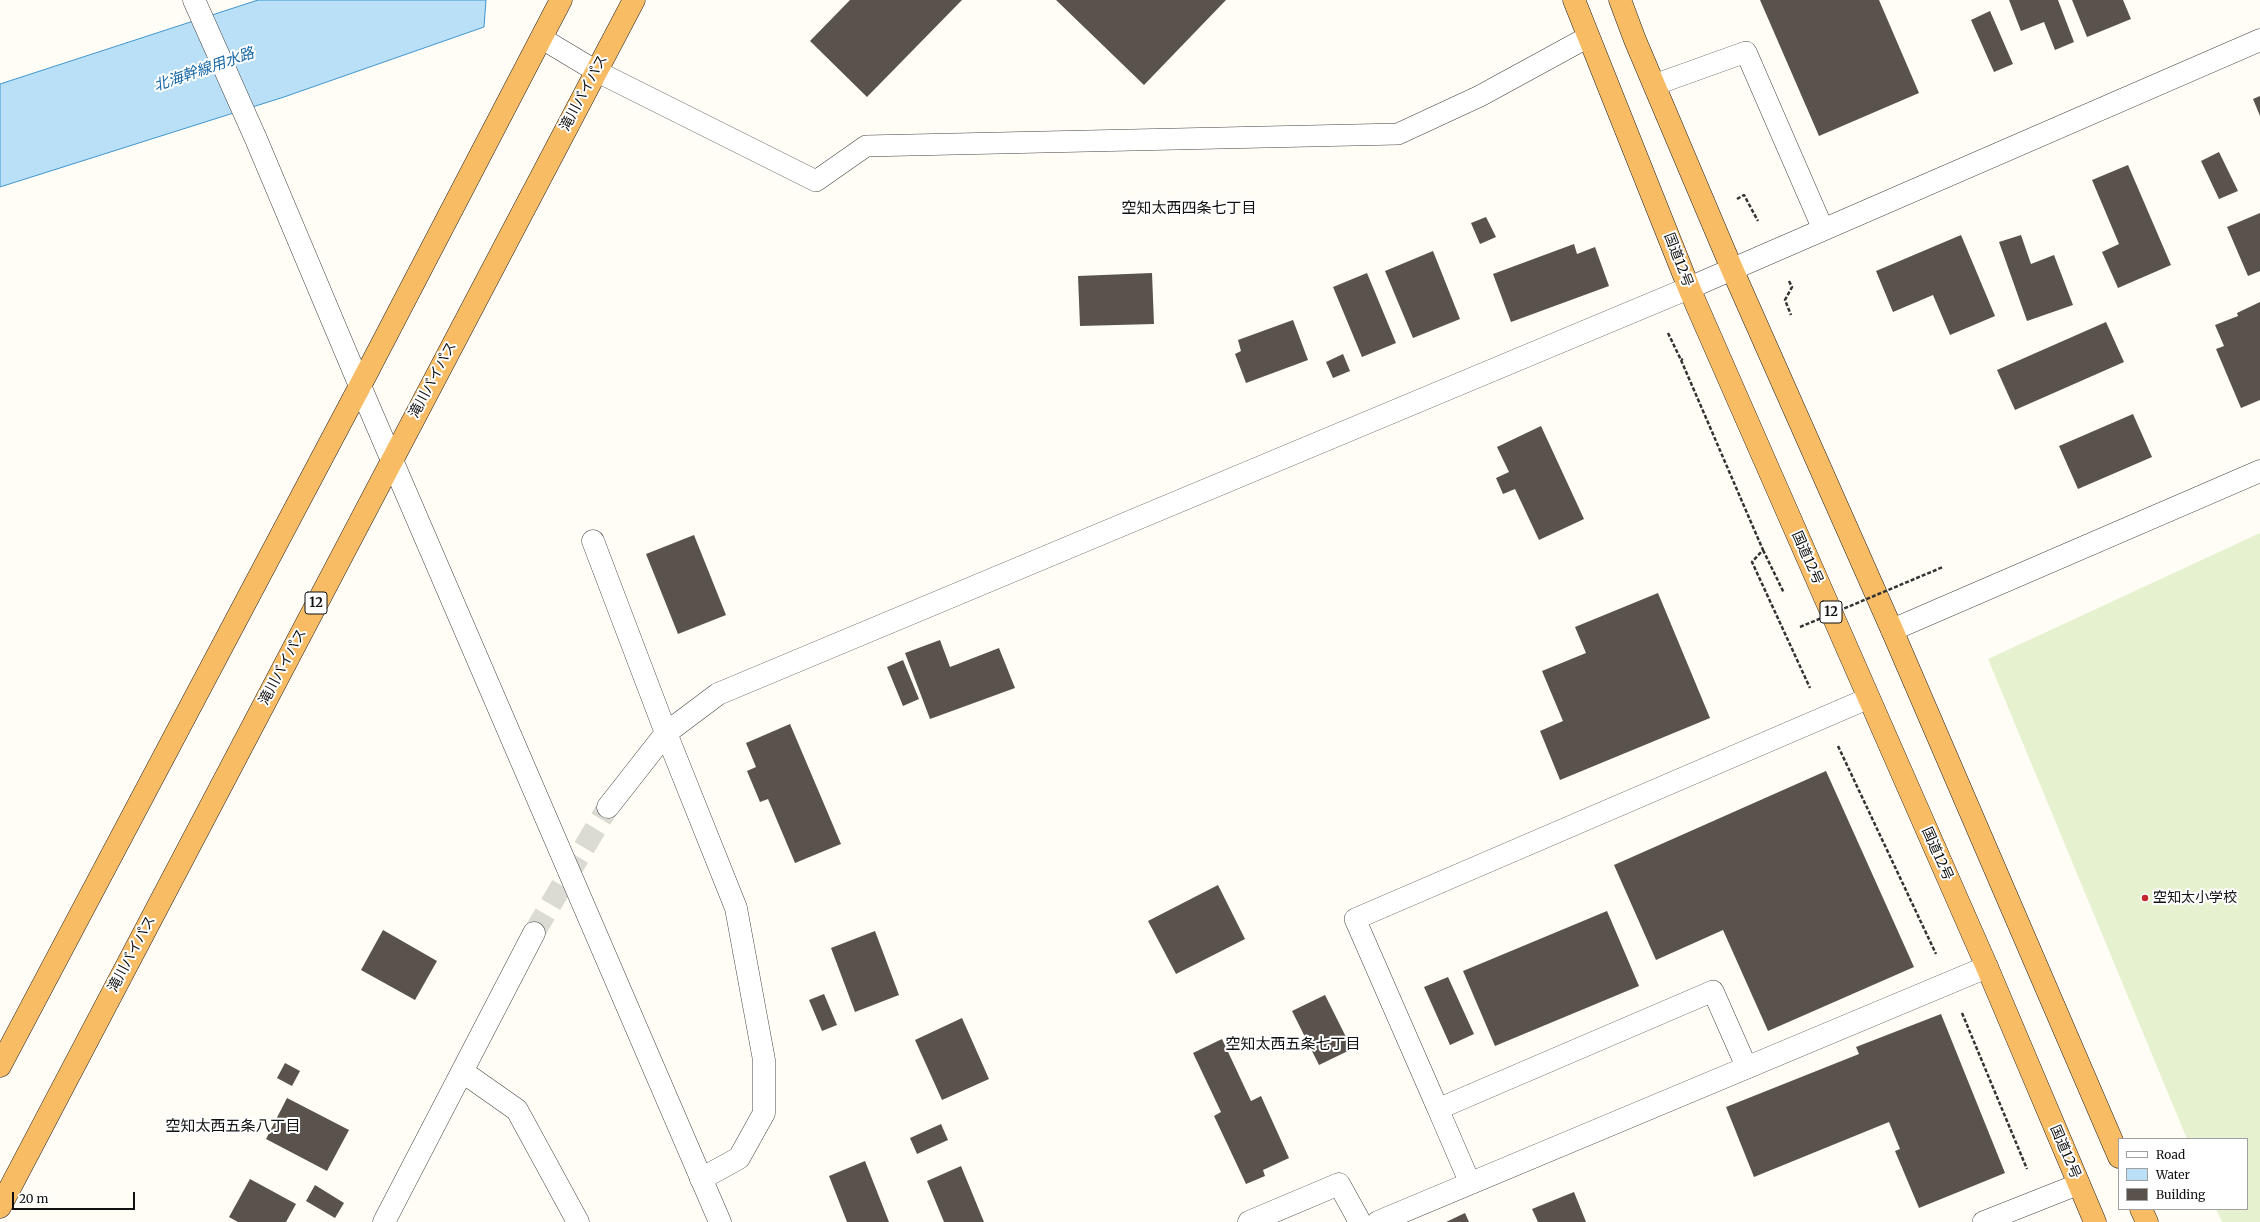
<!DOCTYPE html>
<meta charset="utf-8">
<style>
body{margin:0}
#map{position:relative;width:2260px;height:1222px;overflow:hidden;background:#fffdf5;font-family:Merriweather,serif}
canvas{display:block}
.legend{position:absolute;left:2118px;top:1138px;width:130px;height:72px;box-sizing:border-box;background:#fff;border:1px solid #a0a0a0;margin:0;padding:5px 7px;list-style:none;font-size:12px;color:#111}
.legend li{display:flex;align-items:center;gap:8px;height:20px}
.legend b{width:20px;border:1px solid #a0a0a0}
.scale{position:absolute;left:12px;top:1192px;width:123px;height:18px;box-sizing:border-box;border:2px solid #111;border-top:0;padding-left:5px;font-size:12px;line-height:14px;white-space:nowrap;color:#111;-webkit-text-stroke:3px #fff;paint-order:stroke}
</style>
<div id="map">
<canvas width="2260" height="1222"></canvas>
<ul class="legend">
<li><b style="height:5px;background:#fff"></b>Road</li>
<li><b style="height:11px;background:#b9e0f7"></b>Water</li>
<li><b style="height:11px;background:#5a524d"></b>Building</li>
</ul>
<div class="scale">20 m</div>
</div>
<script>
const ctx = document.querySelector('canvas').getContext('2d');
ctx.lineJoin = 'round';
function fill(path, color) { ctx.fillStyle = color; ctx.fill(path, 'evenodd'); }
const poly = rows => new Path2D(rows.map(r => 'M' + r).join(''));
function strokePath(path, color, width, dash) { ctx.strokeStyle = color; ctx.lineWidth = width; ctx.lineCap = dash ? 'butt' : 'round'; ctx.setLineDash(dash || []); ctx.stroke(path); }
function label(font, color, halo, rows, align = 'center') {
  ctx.font = font + ' Merriweather,"Noto Sans JP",serif'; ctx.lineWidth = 4; ctx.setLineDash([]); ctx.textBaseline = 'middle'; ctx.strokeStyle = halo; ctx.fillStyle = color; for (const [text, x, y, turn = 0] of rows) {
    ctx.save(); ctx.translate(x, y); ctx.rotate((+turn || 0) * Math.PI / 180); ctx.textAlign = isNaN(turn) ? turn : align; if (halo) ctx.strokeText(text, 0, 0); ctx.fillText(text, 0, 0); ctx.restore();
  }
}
const pitch = poly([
 [2260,533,2260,1222,2222,1222,2216,1209,2247,1209,2247,1139,2187,1139,1988,659]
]);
const water = poly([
 [258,0,486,0,484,27,284,97,0,187,0,84,258,0]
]);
const building = poly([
 [850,0,962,0,867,97,810,41],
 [1056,0,1226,0,1144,85],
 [1760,0,1879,0,1919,93,1819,136],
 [2009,0,2058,0,2074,42,2055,50,2044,22,2021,31],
 [2072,0,2123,0,2131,19,2087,37],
 [1990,11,2013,64,1994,72,1971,20],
 [2260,96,2260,116,2253,99],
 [2219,152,2238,191,2219,199,2201,161],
 [2128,165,2171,265,2118,288,2102,252,2119,244,2092,180],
 [2260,213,2260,271,2248,276,2227,227],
 [1486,217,1496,237,1480,244,1471,223],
 [1961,235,1995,316,1950,335,1933,295,1893,312,1876,271],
 [2021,235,2031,264,2054,255,2073,305,2027,321,1999,242],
 [1574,244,1577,254,1595,247,1609,286,1511,322,1493,274],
 [1433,251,1460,319,1413,338,1385,271],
 [1152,273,1154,324,1080,326,1078,276],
 [1367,273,1396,343,1362,357,1333,287],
 [2260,302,2260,400,2241,408,2216,349,2224,346,2215,325,2238,316,2237,313],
 [1293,320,1308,360,1246,383,1235,354,1241,351,1238,340],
 [2106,322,2124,362,2015,410,1997,370],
 [1343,354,1350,371,1333,378,1326,362],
 [2133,414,2152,457,2078,489,2059,446],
 [1541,426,1584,519,1539,540,1515,489,1503,494,1496,478,1509,472,1497,447],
 [694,535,726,615,678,634,646,554],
 [1658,593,1710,718,1560,780,1540,731,1563,721,1542,671,1586,653,1575,627],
 [940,640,950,667,999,648,1015,688,930,719,905,653],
 [903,660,919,699,903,706,887,667],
 [790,724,841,844,795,863,768,799,760,802,747,771,756,767,746,743],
 [1826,771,1914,967,1768,1031,1723,930,1656,960,1614,865],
 [1218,885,1245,939,1176,974,1148,921],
 [1607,911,1639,986,1495,1046,1463,971],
 [383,930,437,961,415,1000,361,970],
 [875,931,899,995,855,1012,831,948],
 [1448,977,1474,1034,1450,1045,1424,987],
 [824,994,837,1025,822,1031,809,1000],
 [1325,995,1352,1049,1319,1065,1292,1011],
 [1941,1014,2005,1173,1919,1208,1895,1151,1900,1149,1889,1122,1754,1177,1726,1107,1859,1054,1856,1047],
 [962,1018,989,1079,942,1100,915,1040],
 [1222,1039,1251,1101,1261,1096,1289,1158,1263,1170,1265,1176,1246,1184,1214,1116,1221,1112,1193,1053],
 [285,1063,300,1071,292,1086,277,1078],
 [287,1098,349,1130,327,1171,266,1139],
 [941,1124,948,1140,917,1154,910,1138],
 [865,1161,889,1222,847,1222,829,1176],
 [961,1166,984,1222,944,1222,927,1181],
 [250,1179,296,1204,286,1222,238,1222,229,1217],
 [315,1185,344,1203,335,1218,306,1201],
 [1574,1192,1586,1222,1538,1222,1532,1209],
 [1465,1213,1469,1222,1446,1222]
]);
const minorTunnel = poly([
 [534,933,608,807]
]);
const path = poly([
 [1737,199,1744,195,1758,221],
 [1789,281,1792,287,1785,300,1791,315],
 [1668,333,1681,360,1683,359],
 [1681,360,1763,550,1752,562,1810,688],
 [1763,550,1784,593],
 [1838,746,1936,954],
 [1962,1013,2027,1169]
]);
const service = poly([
 [541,38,596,71,816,181,866,146,1398,134,1480,96,1588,37],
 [1654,85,1746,52,1823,229],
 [1438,1109,1355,919,1869,698],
 [1470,1183,1438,1109,1713,991,1747,1068],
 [1983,1222,2079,1184]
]);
const minor = poly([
 [593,541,666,733,736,908,764,1060,764,1113,739,1158,701,1179],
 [1892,630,2260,471],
 [608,807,666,733,718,694,1689,288],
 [463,1072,517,1110,578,1222],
 [384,1222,534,933],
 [1249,1222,1339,1184,1360,1222],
 [1378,1222,1987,967]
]);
const tertiary = poly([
 [194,0,256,139,360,386,720,1222],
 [1689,288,2260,40]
]);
const trunk = poly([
 [1574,0,1689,288,1987,967,2095,1222],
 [1620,0,1635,40,1732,269,1892,630,2119,1157],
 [0,1066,360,386,561,0],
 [0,1207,634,0],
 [2141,1209,2147,1222]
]);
const pathBridge = poly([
 [1800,627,1943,567]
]);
const markers = [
 [2145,898,4,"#c4262e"]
];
const shields = [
 [316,603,22],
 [1831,612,22]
];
const shieldNames = [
 ["12",316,603],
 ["12",1831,612]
];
const streetNames = [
 ["滝川バイパス",584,93,-62],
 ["国道12号",1678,260,69],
 ["滝川バイパス",433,380,-62],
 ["国道12号",1807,558,66],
 ["滝川バイパス",283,667,-62],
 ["国道12号",1937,854,66],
 ["滝川バイパス",132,954,-62],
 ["国道12号",2065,1152,67]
];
const poiNames = [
 ["空知太小学校",2153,898]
];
const waterNames = [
 ["北海幹線用水路",204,70,-19]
];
const neighbourhoodNames = [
 ["空知太西四条七丁目",1189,209],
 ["空知太西五条七丁目",1293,1045],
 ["空知太西五条八丁目",233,1127]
];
fill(pitch, '#e6f2cf');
fill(water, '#b9e0f7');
strokePath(water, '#3f96cf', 1);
fill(building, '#5a524d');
strokePath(minorTunnel, '#dbdad3', 22, [22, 11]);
strokePath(service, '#444', 22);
strokePath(minor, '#444', 23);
strokePath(tertiary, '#444', 23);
strokePath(trunk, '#222', 23);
strokePath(path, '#333', 2.5, [4, 2]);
strokePath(service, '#fff', 21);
strokePath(minor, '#fff', 22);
strokePath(tertiary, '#fff', 22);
strokePath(trunk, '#f7bc64', 22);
strokePath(pathBridge, '#333', 2.5, [4, 2]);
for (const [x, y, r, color] of markers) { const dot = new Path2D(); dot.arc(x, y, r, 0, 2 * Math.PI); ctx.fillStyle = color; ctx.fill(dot); strokePath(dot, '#fff', 1.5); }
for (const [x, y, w] of shields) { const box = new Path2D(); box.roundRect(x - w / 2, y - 11, w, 22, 3); ctx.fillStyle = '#fff'; ctx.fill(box); strokePath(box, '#111', 1); }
label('bold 13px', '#111', null, shieldNames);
label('14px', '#111', '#fff', streetNames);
label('14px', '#111', '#fff', poiNames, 'left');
label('italic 15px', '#1768a6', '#fff', waterNames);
label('15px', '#111', '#fff', neighbourhoodNames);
</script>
